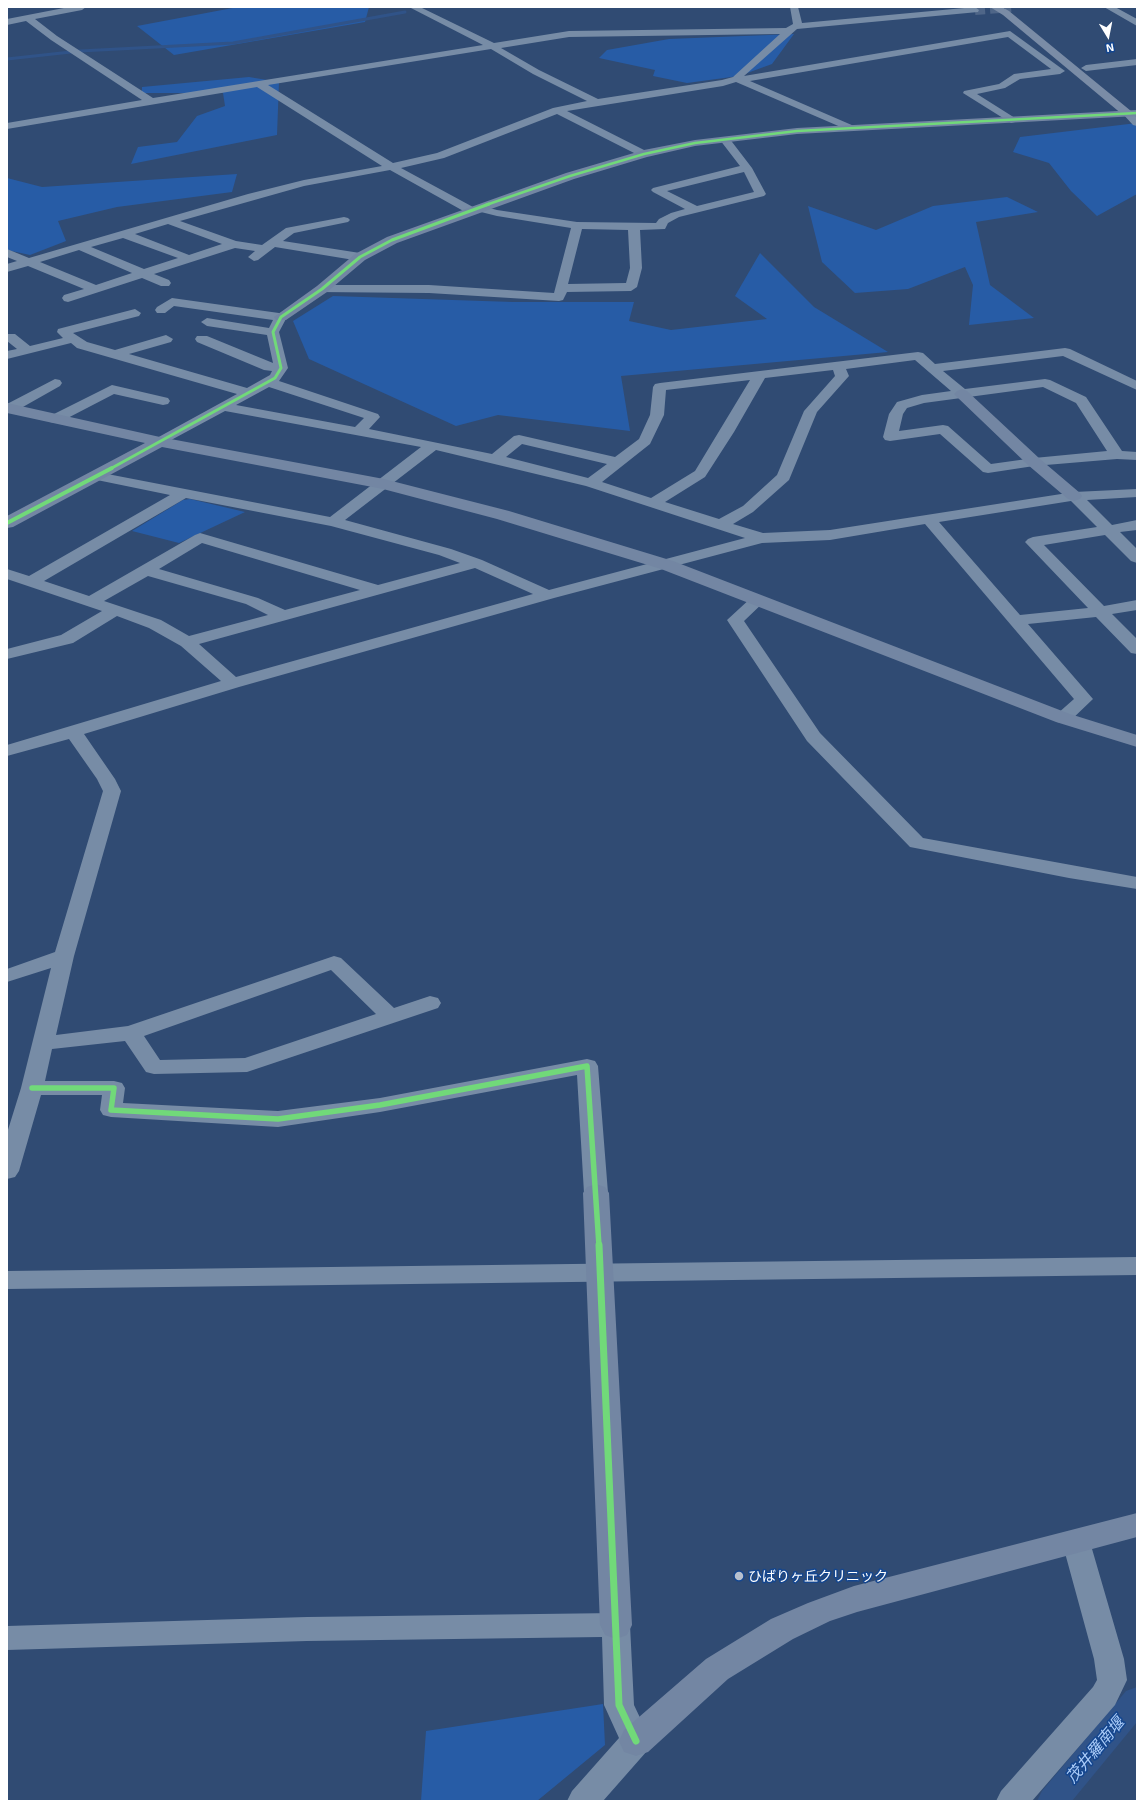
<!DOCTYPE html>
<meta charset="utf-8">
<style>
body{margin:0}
#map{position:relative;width:1144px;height:1808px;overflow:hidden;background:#304b73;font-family:"Exo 2",sans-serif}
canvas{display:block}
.frame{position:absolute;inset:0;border:8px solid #fff;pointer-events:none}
.north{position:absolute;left:1088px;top:16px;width:40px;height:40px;-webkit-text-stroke:3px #14468f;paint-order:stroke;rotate:170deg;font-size:11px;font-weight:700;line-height:16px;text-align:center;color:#fff}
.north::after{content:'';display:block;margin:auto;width:14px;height:18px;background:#fff;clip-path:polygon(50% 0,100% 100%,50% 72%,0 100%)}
</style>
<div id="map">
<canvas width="1144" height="1808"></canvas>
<div class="frame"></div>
<div class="north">N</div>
</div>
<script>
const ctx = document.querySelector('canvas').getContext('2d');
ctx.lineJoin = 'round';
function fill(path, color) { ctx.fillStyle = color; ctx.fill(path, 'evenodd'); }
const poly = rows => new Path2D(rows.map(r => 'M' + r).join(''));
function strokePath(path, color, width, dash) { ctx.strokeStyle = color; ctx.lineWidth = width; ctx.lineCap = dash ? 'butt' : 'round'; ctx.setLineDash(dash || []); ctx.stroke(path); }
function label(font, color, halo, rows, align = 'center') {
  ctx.font = font + ' "Exo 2","Noto Sans JP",sans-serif'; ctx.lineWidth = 3; ctx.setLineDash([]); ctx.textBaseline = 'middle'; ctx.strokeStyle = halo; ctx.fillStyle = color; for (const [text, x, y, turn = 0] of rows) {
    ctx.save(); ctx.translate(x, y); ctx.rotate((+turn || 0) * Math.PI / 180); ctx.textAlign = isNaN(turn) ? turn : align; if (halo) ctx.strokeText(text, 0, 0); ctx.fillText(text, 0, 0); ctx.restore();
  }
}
const green = poly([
 [238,7,369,7,365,22,174,55,137,26],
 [794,34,772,64,739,76,687,83,653,76,655,70,599,58,607,50,669,39],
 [249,77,279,82,277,135,131,164,138,147,177,142,197,116,225,106,223,93,142,93,142,87],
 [1137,123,1137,194,1097,216,1071,191,1049,163,1013,152,1020,137],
 [237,174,232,192,117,207,58,221,66,241,30,255,7,250,7,178,42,187],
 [1007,197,1038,212,976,222,990,285,1034,318,969,325,973,285,965,267,908,289,855,293,822,262,808,206,876,230,933,206],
 [760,253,814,307,888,352,621,376,630,431,498,415,456,426,309,359,293,321,333,296,513,302,634,302,629,321,671,330,767,319,735,296],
 [190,499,245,512,179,543,132,531,183,500],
 [603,1704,605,1745,537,1801,421,1801,426,1731]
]);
const stream = poly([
 [7,59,80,51,233,43,405,12]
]);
const canal = poly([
 [1137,1687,1137,1722,1072,1801,1037,1801,1042,1791,1126,1691,1137,1687]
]);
const streetTunnel = poly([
 [975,10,1011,7]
]);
const street = poly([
 [69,7,86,7,82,10,35,19,57,36,153,98,483,45,409,7,420,7,494,43,569,31,786,28,793,24,790,7,798,7,802,23,975,7,979,10,978,12,797,29,744,76,1010,31,1065,71,1060,74,1020,79,1005,88,977,94,1015,118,1016,120,1015,122,1011,123,963,93,964,91,999,84,1014,74,1051,69,1008,37,750,81,854,126,855,128,850,131,736,82,723,86,567,111,648,152,649,154,648,156,640,156,557,114,444,158,401,168,473,207,478,205,497,210,577,222,656,223,659,219,671,213,685,209,653,192,651,190,653,188,740,166,720,140,725,137,729,138,752,168,766,194,764,196,679,217,668,223,665,229,640,230,642,268,637,287,631,291,567,292,563,300,559,301,429,293,318,292,316,289,318,286,322,285,429,285,554,293,571,228,497,216,477,211,471,214,467,213,390,170,304,186,180,221,236,241,262,245,286,228,344,217,348,218,350,220,348,222,294,233,283,241,360,253,366,257,364,260,360,261,275,247,258,260,254,261,248,257,255,251,235,248,154,274,169,280,171,283,169,286,161,286,142,278,68,302,64,301,62,298,64,295,84,289,28,266,7,272,7,264,17,261,7,257,7,249,29,258,248,194,304,180,382,166,257,87,7,129,7,123,142,100,51,40,26,21,7,25,7,19,69,7],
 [780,34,733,77,722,80,598,99,539,70,501,48,569,37,780,34],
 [491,49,533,74,587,101,553,108,437,153,393,163,268,85,491,49],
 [744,172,754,192,697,206,667,191,744,172],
 [168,224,222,244,189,255,135,234,168,224],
 [582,229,628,230,630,268,626,283,568,284,582,229],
 [123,238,178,258,144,269,91,247,123,238],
 [79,250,132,273,96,285,40,262,79,250],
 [1104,7,1115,7,1137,19,1137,26,1104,7],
 [1137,59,1137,65,1086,71,1081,68,1086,65,1137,59],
 [1127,110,1137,117,1137,126,1133,125,1122,113,1127,110],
 [172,298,286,314,287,317,279,332,288,368,279,381,378,414,380,417,369,429,492,454,514,436,519,435,615,457,639,439,650,415,653,387,655,384,660,383,918,352,923,353,935,364,1065,348,1070,349,1137,381,1137,390,1063,356,943,371,965,389,1045,379,1050,380,1086,397,1122,451,1137,452,1137,460,1117,459,1034,466,988,473,983,472,940,434,890,441,885,440,883,437,889,414,897,402,922,395,951,391,915,360,846,369,849,376,817,412,789,480,753,512,733,524,763,533,830,530,1074,492,1137,489,1137,497,1087,500,1112,525,1137,520,1137,530,1120,532,1137,549,1137,563,1131,561,1105,535,1044,545,1104,606,1137,600,1137,610,1112,614,1137,639,1137,654,1131,653,1096,617,1028,624,1093,699,1069,722,1063,723,1057,722,1054,718,1057,714,1074,699,925,524,830,540,762,543,554,598,239,687,84,734,115,779,121,791,74,956,56,1035,128,1026,334,956,341,958,394,1008,430,996,438,998,441,1003,438,1008,247,1072,154,1074,146,1072,125,1041,52,1049,45,1081,114,1081,122,1083,125,1088,123,1103,278,1111,380,1098,587,1059,595,1061,598,1066,608,1193,604,1199,596,1201,588,1199,584,1193,577,1075,380,1112,278,1127,111,1117,103,1115,100,1110,102,1095,41,1095,19,1171,15,1177,7,1179,7,1133,21,1088,51,968,7,982,7,969,55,952,103,791,97,779,69,739,7,756,7,745,221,681,181,646,149,628,117,616,73,643,7,659,7,649,61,635,102,611,7,579,7,569,29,576,170,495,92,479,90,476,92,473,97,472,330,517,421,447,225,411,160,446,155,445,153,442,155,439,237,394,77,348,71,343,7,359,7,351,17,349,7,341,7,334,15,334,30,346,63,338,57,332,58,329,135,309,141,313,139,316,73,333,87,342,115,350,166,335,173,339,171,342,129,354,247,388,270,375,272,371,264,370,197,342,195,339,197,336,207,336,273,363,267,335,207,326,201,322,207,318,269,328,273,320,174,306,165,313,157,313,155,310,157,307,172,298],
 [833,370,835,376,804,411,777,475,743,506,719,519,665,502,705,477,734,432,765,378,833,370],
 [750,380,695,471,651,498,602,482,650,444,664,415,666,390,750,380],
 [269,387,364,418,355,427,236,405,269,387],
 [1043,387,1076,403,1107,451,1034,458,991,464,948,426,943,425,899,431,903,414,907,408,924,403,1043,387],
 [522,444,607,464,588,478,506,457,522,444],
 [436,450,586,486,745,538,549,590,482,560,451,549,345,520,436,450],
 [186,498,331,526,439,555,460,563,378,585,200,533,195,535,89,596,44,581,186,498],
 [1071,501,1097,527,1033,537,1028,539,1025,542,1088,608,1020,615,939,522,1071,501],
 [202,543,360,590,285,610,258,598,159,569,202,543],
 [475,568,533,594,236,677,199,644,475,568],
 [148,576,246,604,268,615,189,636,161,620,104,601,148,576],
 [331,970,376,1014,245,1058,160,1060,144,1036,331,970],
 [55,379,60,380,62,383,60,386,14,412,7,413,7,404,55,379],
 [112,385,168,398,170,401,168,404,163,405,114,394,60,422,55,423,50,422,48,419,50,416,112,385],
 [758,595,764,597,766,600,744,621,820,733,923,838,1137,877,1137,889,1069,878,910,847,807,741,727,620,752,597,758,595],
 [1137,1257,1137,1275,7,1289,7,1271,1137,1257],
 [1076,1531,1086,1534,1090,1542,1124,1659,1127,1680,1115,1705,1032,1801,996,1801,1001,1791,1093,1687,1097,1680,1094,1659,1062,1542,1066,1534,1076,1531],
 [616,1613,626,1616,630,1625,634,1705,651,1741,647,1751,603,1801,567,1801,572,1791,619,1738,604,1705,602,1637,307,1641,7,1650,7,1626,307,1617,616,1613]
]);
const secondary = poly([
 [1137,110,1137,116,797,134,695,146,647,157,574,179,397,243,365,260,327,292,286,320,276,320,274,317,317,286,355,254,387,237,566,173,644,150,695,140,797,128,1137,110],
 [962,389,967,391,1040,459,1080,493,1082,496,1080,499,1074,501,1068,499,1028,465,957,397,954,394,957,391,962,389],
 [7,403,160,437,384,479,509,511,673,561,1070,714,1137,735,1137,747,1056,722,661,569,497,519,383,489,162,447,13,527,7,528,7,516,145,443,7,413,7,403],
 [596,1184,605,1187,609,1193,632,1625,627,1635,616,1639,605,1635,600,1625,583,1193,587,1187,596,1184],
 [1137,1513,1137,1537,857,1612,830,1621,793,1639,728,1679,648,1752,636,1756,624,1752,619,1741,624,1730,706,1659,771,1619,808,1603,854,1586,1137,1513]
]);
const highway = poly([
 [990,7,1002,7,1009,11,1131,111,1133,113,1131,115,1123,115,1003,15,990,7]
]);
const cyclewayFar4 = poly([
 [486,205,570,176,644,154,695,143,797,131,1137,113]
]);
const cyclewayFar3 = poly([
 [110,469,275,378,281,368,273,332,281,317,322,289,360,257,392,240,489,204]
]);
const cyclewayFar2 = poly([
 [7,523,112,468]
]);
const cyclewayFar1 = poly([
 [32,1088,114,1088,111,1110,278,1119,380,1105,587,1066,599,1246]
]);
const cycleway = poly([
 [599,1245,619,1705,636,1741]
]);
const markers = [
 [739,1576,5,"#b7c0ce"]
];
const nearPoinames = [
 ["ひばりヶ丘クリニック",748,1576]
];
const nearWaternames = [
 ["茂井羅南堰",1095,1750,-50]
];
fill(green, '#275ca6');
strokePath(stream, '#305388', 3);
fill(canal, '#305388');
strokePath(streetTunnel, '#4f6688', 10, [10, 5]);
fill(street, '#778ca6');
fill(secondary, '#7386a3');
fill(highway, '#7a8ca6');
strokePath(cyclewayFar4, '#71d979', 2.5);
strokePath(cyclewayFar3, '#71d979', 3);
strokePath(cyclewayFar2, '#71d979', 4);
strokePath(cyclewayFar1, '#71d979', 5.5);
strokePath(cycleway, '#71d979', 7);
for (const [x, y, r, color] of markers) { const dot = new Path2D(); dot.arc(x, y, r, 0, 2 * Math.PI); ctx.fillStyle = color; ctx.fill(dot); strokePath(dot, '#14468f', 1.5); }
label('14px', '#fff', '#14468f', nearPoinames, 'left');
label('italic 16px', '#abccf8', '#14468f', nearWaternames);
</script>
